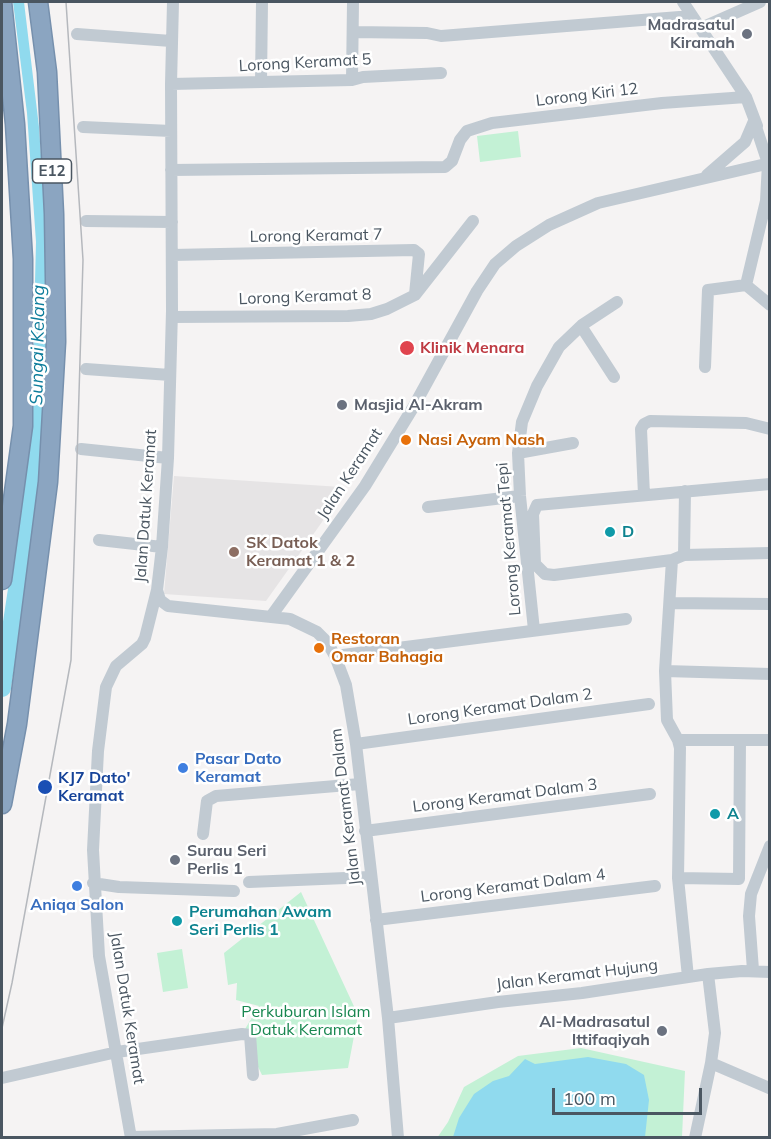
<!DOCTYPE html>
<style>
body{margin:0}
#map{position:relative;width:771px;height:1139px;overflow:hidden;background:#f5f3f3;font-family:Mulish,sans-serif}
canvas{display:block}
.frame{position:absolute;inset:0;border:3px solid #4a5661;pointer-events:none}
.scale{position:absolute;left:552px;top:1088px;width:150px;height:27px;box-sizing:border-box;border:3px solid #4a5661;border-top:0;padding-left:8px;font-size:18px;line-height:21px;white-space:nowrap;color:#4a5661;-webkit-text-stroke:4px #fff;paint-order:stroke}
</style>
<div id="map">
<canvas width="771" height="1139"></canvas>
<div class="frame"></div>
<div class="scale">100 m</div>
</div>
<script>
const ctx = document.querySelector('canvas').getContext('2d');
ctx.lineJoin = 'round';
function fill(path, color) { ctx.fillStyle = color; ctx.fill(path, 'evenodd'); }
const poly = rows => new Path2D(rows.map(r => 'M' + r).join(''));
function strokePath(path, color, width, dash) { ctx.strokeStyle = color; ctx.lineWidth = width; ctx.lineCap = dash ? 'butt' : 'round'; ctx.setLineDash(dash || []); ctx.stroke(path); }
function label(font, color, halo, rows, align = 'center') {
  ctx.font = font + ' Mulish,sans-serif'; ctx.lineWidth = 5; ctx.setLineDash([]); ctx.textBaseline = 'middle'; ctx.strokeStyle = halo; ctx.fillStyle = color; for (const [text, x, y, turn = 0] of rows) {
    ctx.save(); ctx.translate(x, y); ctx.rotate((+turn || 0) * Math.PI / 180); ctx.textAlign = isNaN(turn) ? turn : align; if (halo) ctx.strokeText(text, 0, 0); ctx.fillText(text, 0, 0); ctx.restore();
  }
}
const education = poly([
 [174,476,341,487,322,522,266,601,164,594]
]);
const green = poly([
 [518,131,521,157,480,162,477,136],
 [301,892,358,1015,348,1068,262,1075,242,1034,259,1006,236,1000,237,983,228,985,224,953],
 [182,949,188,988,163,992,157,953],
 [581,1048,685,1071,682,1137,437,1138,448,1122,464,1087,518,1056]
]);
const water = poly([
 [13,2,24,2,39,127,45,212,47,308,45,398,42,452,31,555,16,554,26,454,33,363,36,242,27,113],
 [588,1057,626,1064,644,1075,649,1100,645,1137,453,1137,459,1118,474,1094,493,1081,509,1076,525,1059,535,1064]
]);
const river = poly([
 [2,688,26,530]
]);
const minor = poly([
 [683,2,746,97,757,126],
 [701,28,760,2],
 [353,32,427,33,441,36,692,16],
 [77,34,171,41],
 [352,80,353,2],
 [261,82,262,2],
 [171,84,352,80,363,77,441,73],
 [83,127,171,131],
 [171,170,445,167,452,161,460,140,467,131,492,123,662,103,746,97],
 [707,175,745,142,754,121],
 [86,221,172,222],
 [172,255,414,250,419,254,415,294],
 [746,285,766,201,768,163,754,121],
 [746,285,770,305],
 [172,317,348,316,371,314,387,309,415,295,473,221],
 [581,326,614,377],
 [705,367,708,290,746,285],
 [86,369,170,375],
 [81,449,168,458],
 [518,453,573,443],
 [644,495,641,429,644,424,650,421,746,423,770,429],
 [428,507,520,496],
 [99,540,162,547],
 [684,555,770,553],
 [672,560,554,575,545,574,535,564,533,514,537,505,770,484],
 [157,590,160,600,168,606,290,619,317,632,327,642,335,656,346,685,356,744,388,1018,398,1138],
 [670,603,770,604],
 [272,615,365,486,414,406,477,291,495,264,516,246,549,225,598,203,770,163],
 [534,630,520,496,518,453,522,422,537,386,559,347,582,325,617,302],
 [335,656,626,619],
 [665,671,770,674],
 [678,740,770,740],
 [356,744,649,704],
 [365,831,650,794],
 [203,834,207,801,216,796,360,784],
 [678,878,680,748,678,740,667,720,665,671,672,560,684,555,685,491],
 [249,882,370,877],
 [93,883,119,887,234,891],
 [376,920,655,886],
 [753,970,749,916,751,894,770,846],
 [688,977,678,878,739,879,740,741],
 [388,1018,498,1002,582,993,708,974,742,971,770,972],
 [711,1063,769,1088],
 [2,1078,117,1052,242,1034,250,1035,253,1075],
 [131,1137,277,1134,353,1120],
 [131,1138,99,956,93,850,98,751,106,687,116,666,142,644,145,638,157,590,162,547,168,458,172,311,171,84,173,2],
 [695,1138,711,1063,715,1033,708,974]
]);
const highway = poly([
 [2,2,15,124,23,259,23,426,2,580],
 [2,804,17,724,48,482,56,342,54,214,47,72,38,2]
]);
const tram = poly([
 [2,1028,12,983,71,660,83,260,66,2]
]);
const markers = [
 [747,34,6,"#6b7280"],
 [407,348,8,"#e0444e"],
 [342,405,6,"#6b7280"],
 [406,440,6,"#e8710a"],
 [610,532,6,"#0f9aa8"],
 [234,552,6,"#8d6e63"],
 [319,648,6,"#e8710a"],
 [183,768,6,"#3f7fe0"],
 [45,787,8,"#1a4fb4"],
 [715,814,6,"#0f9aa8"],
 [175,860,6,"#6b7280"],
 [77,886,6,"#3f7fe0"],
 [177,921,6,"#0f9aa8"],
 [662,1031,6,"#6b7280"]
];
const shields = [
 [52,171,39]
];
const shieldNames = [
 ["E12",52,171]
];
const worshipNames = [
 ["Madrasatul",735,25],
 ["Kiramah",735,43],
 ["Masjid Al-Akram",354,405,"left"],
 ["Surau Seri",187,851,"left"],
 ["Perlis 1",187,869,"left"],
 ["Al-Madrasatul",650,1022],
 ["Ittifaqiyah",650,1040]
];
const streetNames = [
 ["Lorong Keramat 5",305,63,-3],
 ["Lorong Kiri 12",587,95,-7],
 ["Lorong Keramat 7",316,236,-1],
 ["Lorong Keramat 8",305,297,-2],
 ["Jalan Keramat",350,474,-57],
 ["Jalan Datuk Keramat",146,506,-86],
 ["Lorong Keramat Tepi",509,539,-95],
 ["Lorong Keramat Dalam 2",500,707,-8],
 ["Lorong Keramat Dalam 3",505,796,-7],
 ["Jalan Keramat Dalam",346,807,-97],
 ["Lorong Keramat Dalam 4",513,886,-7],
 ["Jalan Keramat Hujung",577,975,-7],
 ["Jalan Datuk Keramat",127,1008,81]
];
const healthNames = [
 ["Klinik Menara",420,348]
];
const foodNames = [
 ["Nasi Ayam Nash",418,440],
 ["Restoran",331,639],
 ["Omar Bahagia",331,657]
];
const cultureNames = [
 ["D",622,532],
 ["A",727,814],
 ["Perumahan Awam",189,912],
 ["Seri Perlis 1",189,930]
];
const educationNames = [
 ["SK Datok",246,543],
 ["Keramat 1 & 2",246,561]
];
const shopNames = [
 ["Pasar Dato",195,759],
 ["Keramat",195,777],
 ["Aniqa Salon",77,905,"center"]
];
const transitNames = [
 ["KJ7 Dato'",58,778],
 ["Keramat",58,796]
];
const parkNames = [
 ["Perkuburan Islam",306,1012],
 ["Datuk Keramat",306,1030]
];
const waterNames = [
 ["Sungai Kelang",38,345,-89]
];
fill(education, '#e6e4e5');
fill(green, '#c3f1d5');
fill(water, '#90daee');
strokePath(river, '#90daee', 18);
strokePath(highway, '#7690ad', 21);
strokePath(minor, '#c1cad2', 12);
strokePath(highway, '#8ba5c1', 18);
strokePath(tram, '#b5b8bd', 1.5);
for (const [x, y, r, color] of markers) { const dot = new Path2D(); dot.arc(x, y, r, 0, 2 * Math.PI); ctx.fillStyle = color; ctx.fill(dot); strokePath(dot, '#fff', 2); }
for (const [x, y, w] of shields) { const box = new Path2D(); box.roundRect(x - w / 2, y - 12, w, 24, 4.5); ctx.fillStyle = '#fff'; ctx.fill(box); strokePath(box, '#4a5661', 1.5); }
label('bold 15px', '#4a5661', null, shieldNames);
label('bold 16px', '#5b616d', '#fff', worshipNames, 'right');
label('16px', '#4a5661', '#fff', streetNames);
label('bold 16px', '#be3a42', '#fff', healthNames, 'left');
label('bold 16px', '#c56008', '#fff', foodNames, 'left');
label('bold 16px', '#0d838f', '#fff', cultureNames, 'left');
label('bold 16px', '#785e54', '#fff', educationNames, 'left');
label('bold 16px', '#366cbe', '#fff', shopNames, 'left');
label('bold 16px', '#164399', '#fff', transitNames, 'left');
label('16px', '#17864f', '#fff', parkNames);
label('italic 18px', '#0c7c9b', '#fff', waterNames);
</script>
